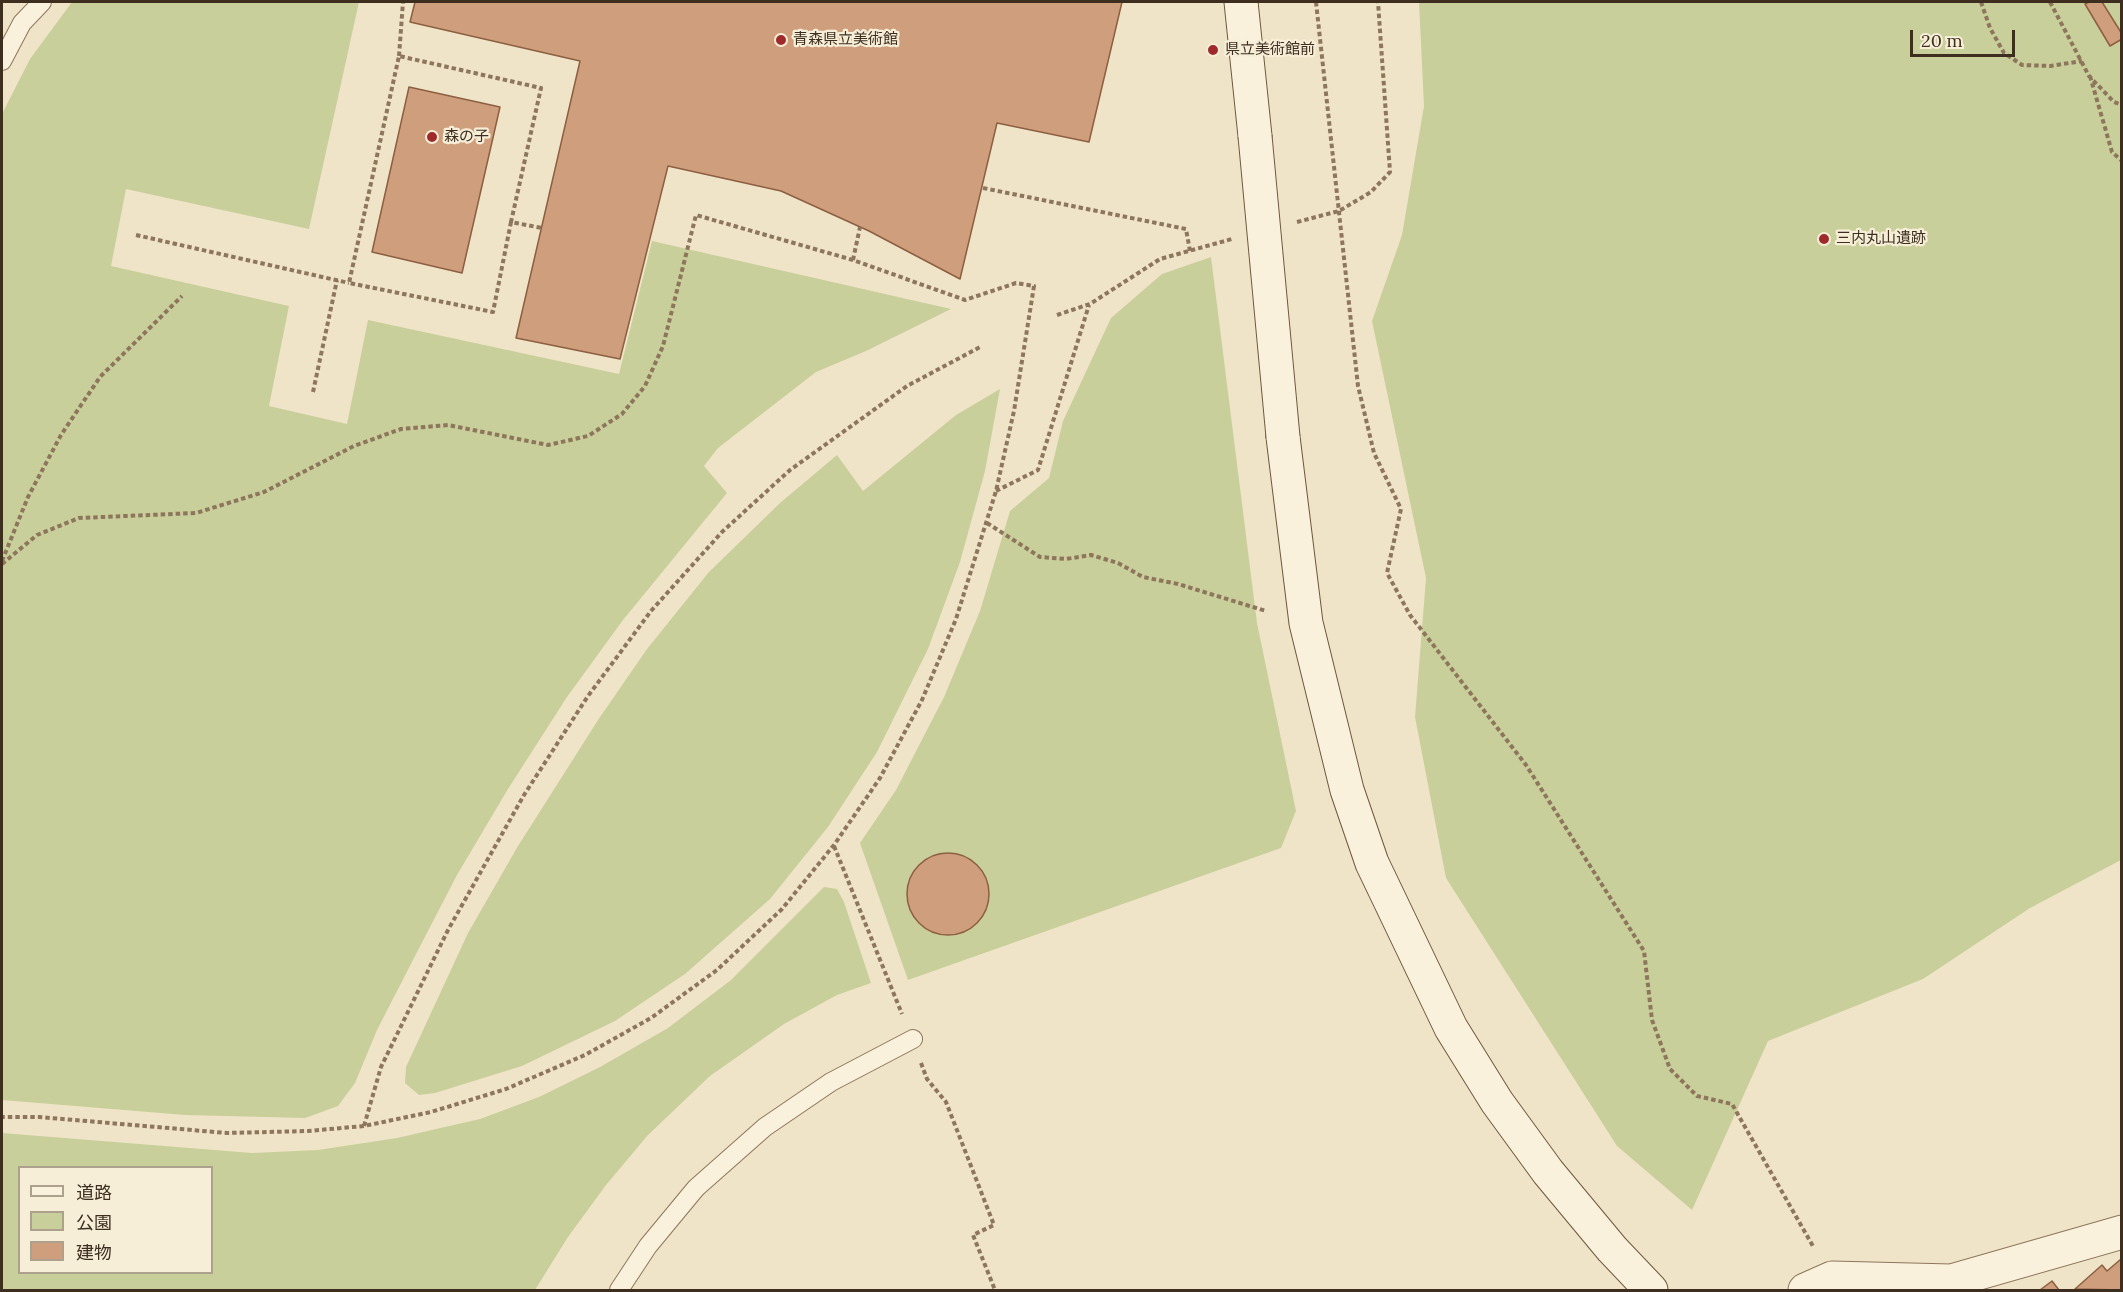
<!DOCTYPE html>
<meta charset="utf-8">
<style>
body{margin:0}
#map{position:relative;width:2123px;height:1292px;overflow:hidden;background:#f0e4c8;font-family:Lora,"Noto Sans JP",serif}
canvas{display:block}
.frame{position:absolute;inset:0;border:3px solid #3d2e20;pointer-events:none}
.legend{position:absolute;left:18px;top:1166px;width:195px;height:108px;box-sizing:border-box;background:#f7eed8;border:2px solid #ada18e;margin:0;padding:8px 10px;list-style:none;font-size:18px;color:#3d2e20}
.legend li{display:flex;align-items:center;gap:12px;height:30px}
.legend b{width:30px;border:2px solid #ada18e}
.scale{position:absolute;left:1910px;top:30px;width:105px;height:27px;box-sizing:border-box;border:3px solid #3d2e20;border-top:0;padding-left:8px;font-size:18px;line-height:21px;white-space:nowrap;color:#3d2e20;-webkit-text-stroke:4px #f7eed8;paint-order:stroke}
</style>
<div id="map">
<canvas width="2123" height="1292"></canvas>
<div class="frame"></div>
<ul class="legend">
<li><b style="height:8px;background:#faf1dc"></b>道路</li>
<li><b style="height:16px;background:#c9cf9b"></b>公園</li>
<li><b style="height:16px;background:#cf9f7d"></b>建物</li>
</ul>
<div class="scale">20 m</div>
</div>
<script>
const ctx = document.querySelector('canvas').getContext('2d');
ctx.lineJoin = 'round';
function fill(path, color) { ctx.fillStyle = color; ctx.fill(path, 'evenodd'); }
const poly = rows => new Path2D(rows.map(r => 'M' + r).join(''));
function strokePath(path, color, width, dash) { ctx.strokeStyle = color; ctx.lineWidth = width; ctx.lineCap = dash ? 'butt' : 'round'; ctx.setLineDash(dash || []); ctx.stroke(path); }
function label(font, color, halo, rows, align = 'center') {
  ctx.font = font + ' Lora,"Noto Sans JP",serif'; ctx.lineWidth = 4.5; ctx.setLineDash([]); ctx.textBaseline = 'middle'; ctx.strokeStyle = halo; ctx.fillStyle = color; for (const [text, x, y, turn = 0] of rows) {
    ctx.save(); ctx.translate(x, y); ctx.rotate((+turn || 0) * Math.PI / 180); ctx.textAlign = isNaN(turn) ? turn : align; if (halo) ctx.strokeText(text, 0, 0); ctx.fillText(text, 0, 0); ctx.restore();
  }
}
const green = poly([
 [72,2,359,2,309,229,126,189,111,266,289,306,269,406,347,424,368,320,619,374,652,241,951,309,866,351,816,372,718,448,704,466,727,493,623,620,567,697,508,789,457,875,413,960,377,1030,355,1083,338,1106,305,1118,185,1115,2,1100,2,114,30,59],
 [1419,2,2121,2,2121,860,2030,908,1923,979,1768,1041,1692,1210,1617,1146,1446,878,1415,717,1426,578,1372,321,1402,235,1424,106],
 [1211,257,1257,623,1296,811,1281,848,908,980,860,843,896,790,944,697,980,611,1010,511,1049,478,1063,421,1111,318,1162,274],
 [1000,389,985,471,960,562,928,649,877,752,828,827,770,899,685,974,615,1021,522,1066,435,1093,419,1095,405,1083,406,1067,468,933,518,846,598,720,647,649,709,572,780,503,837,455,863,491,956,415],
 [824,887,837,889,844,902,871,983,837,995,784,1024,710,1076,648,1135,606,1185,568,1237,535,1290,2,1290,2,1133,252,1153,318,1150,397,1138,480,1119,539,1097,600,1067,668,1028,731,980],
 [20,1168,212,1168,212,1272,20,1272]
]);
const building = poly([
 [415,2,1122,2,1089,142,997,123,960,279,869,231,781,191,668,166,620,359,516,338,580,61,410,22,415,2],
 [2089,2,2102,2,2122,34,2122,39,2110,46,2085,4,2089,2],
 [409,87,500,107,462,273,372,252,409,87],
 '907 894a41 41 0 1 1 82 0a41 41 0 1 1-82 0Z',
 [2121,1259,2122,1290,2075,1289,2102,1265,2107,1271,2121,1259],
 [2052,1281,2059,1290,2040,1290,2052,1281]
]);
const path = poly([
 [1316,2,1358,386,1374,453,1401,509,1387,573,1410,615,1526,765,1644,951,1652,1020,1670,1069,1697,1096,1732,1104,1814,1248],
 [1981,2,1990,28,2004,53,2022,65,2050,66,2082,61],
 [2050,2,2089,76,2114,102,2122,105],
 [399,56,403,2],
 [2090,76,2112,152,2122,161],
 [983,188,1186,229,1190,251],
 [511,222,493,312,349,283,399,56,541,88,511,222,542,228],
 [1297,222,1339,211,1371,192,1390,172,1378,2],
 [136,235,349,283],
 [853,260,860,227],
 [1057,315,1090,304,1160,259,1232,239],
 [313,392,337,280],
 [996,491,1038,470,1089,305],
 [987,523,1040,557,1066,559,1091,555,1118,563,1143,577,1178,584,1266,611],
 [2,561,28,497,61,435,100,377,182,296],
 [2,564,37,535,79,518,196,513,264,492,354,446,401,429,448,425,548,445,588,436,622,414,645,386,663,346,696,215,853,260,965,300,1016,283,1034,286,1014,411,996,491,956,619,922,700,880,778,834,845,782,909,717,970,651,1018,585,1055,506,1089,431,1112,364,1126,308,1131,227,1133,39,1117,2,1117],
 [834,846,902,1014],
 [921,1063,927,1079,946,1102,994,1225,973,1235,995,1290],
 [364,1126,381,1067,448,930,524,795,588,696,651,611,722,532,790,470,907,386,982,346]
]);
const lane = poly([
 [2,61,22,23,42,2],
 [619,1290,648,1246,696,1188,765,1127,831,1082,913,1039]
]);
const street = poly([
 [1805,1290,1832,1278,1951,1281,2122,1232]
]);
const secondary = poly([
 [1241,2,1255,136],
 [1283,437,1306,623,1347,790,1372,863,1451,1028,1497,1102,1548,1172,1612,1249,1651,1290]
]);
const secondaryBridge = poly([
 [1255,136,1283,437]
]);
const markers = [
 [781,40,6,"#9e2a2b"],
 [1213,50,6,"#9e2a2b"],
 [432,137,6,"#9e2a2b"],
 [1824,239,6,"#9e2a2b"]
];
const poiNames = [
 ["青森県立美術館",793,40],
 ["県立美術館前",1225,50],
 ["森の子",444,137],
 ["三内丸山遺跡",1836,239]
];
fill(green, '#c9cf9b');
fill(building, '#cf9f7d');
strokePath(building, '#8d5f41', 1.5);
strokePath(lane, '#8d765c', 20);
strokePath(street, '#8d765c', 35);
strokePath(secondary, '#6f573f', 35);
strokePath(path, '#8d765c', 4, [4.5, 3]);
strokePath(lane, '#faf1dc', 18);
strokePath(street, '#faf1dc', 33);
strokePath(secondary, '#faf1dc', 33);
strokePath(secondaryBridge, '#6f573f', 35, []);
strokePath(secondaryBridge, '#faf1dc', 33);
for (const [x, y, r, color] of markers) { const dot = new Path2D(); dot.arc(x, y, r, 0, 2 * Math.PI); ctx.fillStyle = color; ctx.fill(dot); strokePath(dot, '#f7eed8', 2); }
label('15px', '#3d2e20', '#f7eed8', poiNames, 'left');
</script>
